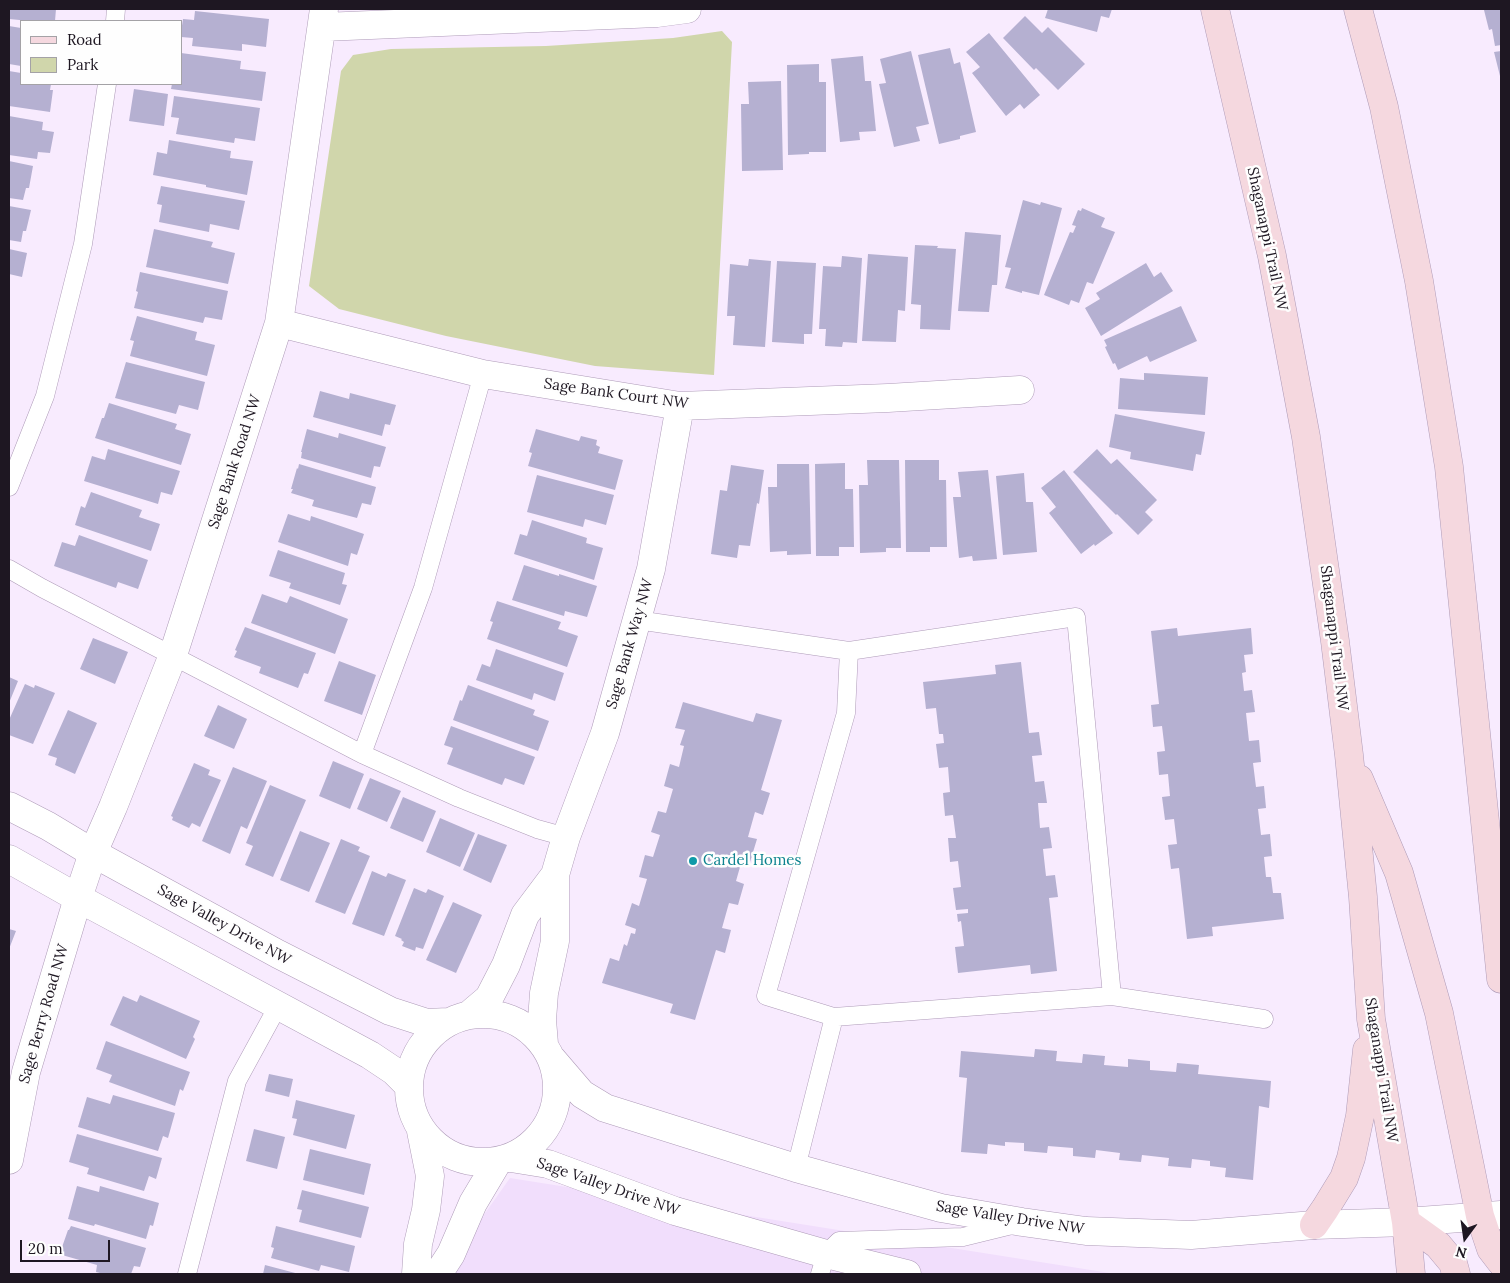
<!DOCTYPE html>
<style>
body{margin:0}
#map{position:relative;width:1510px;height:1283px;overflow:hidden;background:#f8ebfe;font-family:Lora,serif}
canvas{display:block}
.frame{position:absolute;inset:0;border:10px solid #1e1722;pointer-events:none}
.legend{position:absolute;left:20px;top:20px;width:162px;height:65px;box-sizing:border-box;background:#fefefe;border:1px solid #a4a2a6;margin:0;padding:6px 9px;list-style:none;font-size:15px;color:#1e1722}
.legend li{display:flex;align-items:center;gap:10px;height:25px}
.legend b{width:25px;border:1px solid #a4a2a6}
.north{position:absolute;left:1440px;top:1213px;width:50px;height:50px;-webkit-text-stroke:4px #fefefe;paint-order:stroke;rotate:194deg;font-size:14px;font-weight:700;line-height:20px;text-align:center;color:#1e1722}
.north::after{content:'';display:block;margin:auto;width:18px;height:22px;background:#1e1722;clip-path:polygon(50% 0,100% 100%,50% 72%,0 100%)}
.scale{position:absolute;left:20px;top:1240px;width:90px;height:22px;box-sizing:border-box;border:2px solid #1e1722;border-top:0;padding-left:6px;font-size:15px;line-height:18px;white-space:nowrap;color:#1e1722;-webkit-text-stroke:4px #fefefe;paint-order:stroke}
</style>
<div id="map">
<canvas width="1510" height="1283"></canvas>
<div class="frame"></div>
<ul class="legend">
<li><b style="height:6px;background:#f5d8df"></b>Road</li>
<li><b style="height:14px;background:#d0d6ab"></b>Park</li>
</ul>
<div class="north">N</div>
<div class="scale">20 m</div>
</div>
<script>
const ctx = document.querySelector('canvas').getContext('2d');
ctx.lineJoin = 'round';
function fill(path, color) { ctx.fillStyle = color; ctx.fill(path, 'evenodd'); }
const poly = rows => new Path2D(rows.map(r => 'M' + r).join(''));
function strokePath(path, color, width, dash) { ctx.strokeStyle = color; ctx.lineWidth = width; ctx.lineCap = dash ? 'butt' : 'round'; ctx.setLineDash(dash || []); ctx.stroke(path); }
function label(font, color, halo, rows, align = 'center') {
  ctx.font = font + ' Lora,serif'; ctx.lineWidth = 5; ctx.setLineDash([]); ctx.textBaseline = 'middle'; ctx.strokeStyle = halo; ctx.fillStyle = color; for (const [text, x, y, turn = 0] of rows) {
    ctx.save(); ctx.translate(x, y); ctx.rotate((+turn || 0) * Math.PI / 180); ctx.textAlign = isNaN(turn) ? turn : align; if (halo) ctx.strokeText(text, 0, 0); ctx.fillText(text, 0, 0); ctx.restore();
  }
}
const built = poly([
 [510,1178,1116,1274,442,1274]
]);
const green = poly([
 [722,31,732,42,714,375,595,366,446,336,339,309,309,286,341,71,353,55,391,49,546,46,673,38]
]);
const building = poly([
 [9,9,56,9,55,21,30,21,9,19],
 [1048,9,1112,9,1109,18,1101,16,1097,32,1045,18],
 [1488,9,1501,9,1501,45,1495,46,1492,29,1489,30,1484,10],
 [195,11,269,19,266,47,242,44,242,51,192,46,193,38,181,37,181,32,183,19,194,20],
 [1025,16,1042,33,1048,27,1085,64,1058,90,1036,68,1034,70,1003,38],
 [9,26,21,28,21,66,9,64],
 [989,33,1040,95,1024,109,1020,104,1006,116,972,73,980,67,966,52],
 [950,48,954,64,960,62,976,132,960,136,960,139,939,144,918,55],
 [911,51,929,124,916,127,920,141,894,147,879,84,886,83,880,59],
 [1501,51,1501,80,1494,52],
 [181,53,241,61,240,69,266,72,262,101,171,89,172,84,181,84],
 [863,56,865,81,871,81,876,131,859,132,860,140,840,142,831,59],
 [819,64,819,82,826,82,826,152,809,152,809,154,788,155,787,65],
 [9,71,21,73,21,84,51,84,50,90,53,90,50,112,9,106],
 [781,81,783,170,742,171,741,104,749,104,748,82],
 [134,89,168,94,164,126,129,121],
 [174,96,260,108,255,141,235,138,234,143,176,134,179,118,171,117],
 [9,116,43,122,42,130,54,132,50,153,38,152,37,159,9,155],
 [169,140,231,151,230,158,253,161,247,195,206,187,206,185,153,175,157,152,167,154],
 [9,161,33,166,29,188,26,188,23,200,9,198],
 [161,186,245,201,239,230,210,224,209,232,159,222,162,205,157,204],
 [1023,200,1040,205,1041,202,1062,208,1039,295,1022,291,1022,293,1005,288,1011,268,1005,267],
 [9,206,31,210,26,231,23,231,21,242,9,240],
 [1082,208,1105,218,1101,227,1115,232,1093,284,1087,282,1079,303,1071,300,1069,305,1044,295,1070,232,1073,233,1076,226,1072,225,1078,210,1081,211],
 [154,229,213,242,211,247,235,253,228,284,146,267],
 [965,232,1001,235,997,285,992,285,989,312,958,311],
 [915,245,938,246,937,248,956,249,950,330,920,329,921,305,911,304],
 [9,249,27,253,22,277,9,274],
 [868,254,908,257,905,311,898,310,896,342,862,341],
 [842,256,862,258,857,343,843,342,842,347,825,346,826,329,819,329,823,266,841,267],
 [749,259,771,261,765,347,733,345,735,316,727,316,730,264,748,266],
 [777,261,816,263,812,334,804,334,804,344,772,342],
 [1146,263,1154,277,1161,272,1173,291,1101,336,1085,308,1100,299,1096,293],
 [140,272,228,291,222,320,205,317,203,323,134,308,138,292,136,291],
 [1181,306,1197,341,1150,362,1147,356,1118,370,1115,363,1113,364,1105,347,1107,346,1104,340],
 [137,316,197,332,195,340,215,345,207,376,130,356,134,341,130,340],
 [126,362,205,382,198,410,179,405,176,414,115,398],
 [1144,373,1208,377,1205,415,1118,409,1120,378,1144,380],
 [320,391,349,399,350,393,396,405,390,425,385,424,382,436,313,417],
 [109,403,177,424,175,429,191,434,181,465,95,438,102,418,104,418],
 [1115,414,1205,432,1201,455,1196,454,1193,471,1130,459,1131,452,1109,447],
 [307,429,338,438,339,433,386,447,380,467,374,466,371,478,301,458,302,452,301,452],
 [536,429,579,441,581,436,597,440,596,445,600,447,598,453,623,460,615,490,528,466,532,453,529,452],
 [108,449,180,471,172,495,161,492,158,504,84,481,92,456,105,460],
 [1097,449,1111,464,1117,459,1157,500,1145,512,1153,520,1138,535,1117,514,1116,515,1073,472],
 [867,460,899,460,901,548,886,548,886,552,860,553,859,485,868,485],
 [905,460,939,460,939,480,946,480,947,547,930,547,930,552,906,552],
 [845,463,845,489,853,489,854,547,839,547,839,556,816,556,815,464],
 [299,464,376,487,371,505,362,503,357,518,312,506,314,500,291,493,293,489,291,489,297,468,298,469],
 [777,464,809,464,811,554,787,555,787,551,770,552,768,487,777,487],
 [731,465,764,470,759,504,757,503,750,546,739,545,737,558,711,554,720,490,727,491],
 [988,470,997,559,973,561,972,556,959,558,953,497,961,497,958,472],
 [1064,470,1113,533,1095,546,1094,544,1081,554,1049,513,1056,507,1041,488],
 [1024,473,1026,502,1033,502,1037,552,1003,555,996,476],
 [537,475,614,495,606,525,585,519,583,527,527,512],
 [91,492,142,510,139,517,160,524,151,551,75,525,81,506,85,508],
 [288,514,310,521,311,516,364,534,357,555,351,553,348,566,278,542],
 [532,520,587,538,586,543,603,548,594,580,514,554,520,534,527,536],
 [79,535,148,560,138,589,118,582,116,588,54,566,62,542,75,546],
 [278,550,345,573,342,584,347,585,340,605,289,588,291,583,269,576],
 [524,565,559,576,559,574,597,586,587,617,565,611,564,616,512,600],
 [262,594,287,603,290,596,348,619,335,654,251,623],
 [497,601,561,622,558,629,578,636,567,667,487,639,493,622,490,621],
 [245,627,316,653,308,674,304,673,298,688,259,673,261,667,234,657,237,651,235,650],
 [1177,628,1178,636,1251,628,1253,654,1244,655,1246,672,1242,673,1244,691,1252,690,1255,712,1246,713,1249,741,1259,740,1261,762,1253,763,1256,787,1264,786,1266,808,1258,809,1261,835,1270,834,1272,856,1264,857,1266,877,1271,877,1273,893,1281,893,1284,919,1212,927,1213,936,1187,939,1179,868,1171,869,1168,845,1177,844,1174,819,1165,820,1162,797,1170,796,1168,774,1159,775,1157,752,1165,751,1162,726,1153,727,1151,705,1159,704,1151,631],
 [93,638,128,652,115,684,80,669],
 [496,649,564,673,555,701,534,693,532,700,476,680,482,664,490,667],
 [339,661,376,675,362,715,324,701],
 [1021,662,1029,733,1039,732,1042,755,1032,756,1035,782,1044,781,1047,803,1038,803,1040,828,1049,827,1052,848,1043,849,1046,876,1055,875,1058,897,1049,898,1057,971,1031,974,1030,965,958,973,955,947,964,946,961,921,958,922,957,914,968,913,968,909,956,910,953,888,961,887,958,861,950,862,948,838,956,838,953,815,945,816,943,793,950,792,948,767,939,768,936,744,944,743,943,734,939,734,936,708,926,709,923,682,996,674,995,665],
 [9,677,18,681,9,703],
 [25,684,34,688,35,685,55,693,33,744,9,735,9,720],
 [468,685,535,710,533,715,549,721,538,751,453,720,460,700,462,701],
 [683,702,753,722,756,713,782,720,761,790,770,793,763,815,755,812,748,837,757,839,750,862,742,860,736,881,744,884,738,905,729,903,722,928,731,930,725,953,716,950,695,1020,670,1013,673,1004,602,983,610,958,619,961,624,944,627,946,631,933,635,934,636,929,625,925,632,903,639,906,647,879,639,877,645,855,653,857,660,835,651,832,658,811,666,813,673,789,664,786,670,764,679,767,684,746,680,745,685,730,675,728],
 [218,705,247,719,234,749,204,736],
 [68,710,97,723,75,774,55,765,57,758,48,755],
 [451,726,535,757,524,785,505,778,502,785,447,764,453,748,444,745],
 [333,761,364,774,350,809,319,796],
 [194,763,210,770,208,775,221,780,200,827,192,823,189,828,172,820,173,817,171,816],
 [233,767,267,781,247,829,241,826,230,854,202,841],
 [370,778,401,791,387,822,357,809],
 [270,785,306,800,273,877,245,865,253,846,246,843],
 [403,797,436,811,423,842,390,828],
 [440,818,475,833,460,867,426,852],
 [300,831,330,843,309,892,280,880],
 [478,834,507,845,491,883,463,870],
 [341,839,360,847,358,851,370,856,345,914,315,902],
 [372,871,386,877,388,873,406,880,384,936,352,924],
 [414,888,426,893,428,889,444,896,423,949,416,947,415,951,402,946,404,942,401,940,402,939,395,936],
 [453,902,482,915,456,973,426,960],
 [9,929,16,931,9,949],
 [140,995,200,1021,193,1037,195,1039,186,1059,110,1025,123,996,137,1002],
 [106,1041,190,1072,183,1091,180,1089,175,1106,109,1082,112,1075,96,1069],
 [1035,1049,1057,1051,1056,1061,1082,1063,1083,1054,1105,1056,1104,1065,1128,1067,1128,1059,1150,1061,1150,1070,1176,1072,1177,1063,1199,1065,1198,1074,1271,1081,1269,1108,1259,1106,1253,1180,1225,1177,1226,1168,1210,1166,1210,1161,1192,1159,1191,1168,1168,1166,1169,1158,1142,1155,1141,1162,1119,1160,1120,1153,1096,1150,1095,1158,1073,1156,1073,1148,1048,1146,1047,1153,1024,1151,1024,1143,1005,1142,1005,1146,988,1144,987,1154,961,1152,967,1078,959,1077,961,1051,1034,1057],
 [269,1074,293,1079,289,1097,265,1091],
 [113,1095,175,1113,168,1138,163,1136,158,1151,78,1127,87,1097,110,1104],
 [296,1100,355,1115,346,1149,293,1135,297,1119,292,1118],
 [254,1129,285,1137,277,1169,246,1161],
 [77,1134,162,1158,156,1179,149,1176,144,1191,87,1174,89,1168,69,1162],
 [310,1149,371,1164,364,1195,303,1180],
 [77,1186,99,1192,100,1186,159,1203,153,1226,150,1225,146,1239,95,1224,94,1226,68,1219],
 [302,1190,369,1207,361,1238,299,1222,302,1210,297,1209],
 [71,1226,146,1248,140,1267,134,1266,131,1274,104,1274,96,1272,97,1265,62,1255,63,1251,61,1250,68,1230,69,1230],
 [276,1226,355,1246,349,1272,321,1265,319,1271,271,1258,274,1248,271,1247],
 [265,1265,299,1274,263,1274]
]);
const service = poly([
 [115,21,116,9],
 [9,487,45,396,83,244,107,84],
 [9,569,42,588,362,754,459,798,537,829,566,837],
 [637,620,849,651,1076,617,1112,996,834,1017],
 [362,754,423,588,483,374],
 [1112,996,1264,1019],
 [796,1168,834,1017,766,996,846,713,849,651],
 [187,1274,237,1081,278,1006],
 [820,1274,826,1254,839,1241,963,1237,1012,1225]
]);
const minor = poly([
 [323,27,657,13,687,9],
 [279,323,483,374,680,406,888,398,1020,390],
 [9,806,48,826,93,853,278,954,390,1011,427,1023,448,1022],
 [9,859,78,898,370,1055,394,1071,408,1085],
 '409 1088a74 74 0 1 1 148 0a74 74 0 1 1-148 0Z',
 [469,1015,489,998,506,965,525,915,555,875],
 [544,1044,542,1020,544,993,555,941,555,875,566,837,605,733,651,569,680,406],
 [552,1059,582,1094,605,1108,796,1168,941,1208,1022,1222,1086,1231,1191,1235,1314,1225,1406,1222,1501,1215],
 [511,1158,548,1164,675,1211,826,1254,907,1274],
 [9,1160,26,1072,78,898,93,853,113,807,173,655,279,323,324,9],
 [416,1274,418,1244,426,1210,430,1176,421,1131],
 [438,1274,451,1254,473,1203,498,1161]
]);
const secondary = poly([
 [1215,9,1272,256,1306,437,1335,641,1349,755,1363,897,1371,1019,1406,1222,1411,1274],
 [1358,9,1384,107,1419,281,1449,467,1501,979],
 [1359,779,1399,873,1439,1013,1480,1216,1491,1249,1501,1262],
 [1406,1222,1438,1245,1453,1263,1456,1274],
 [1314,1225,1325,1209,1344,1178,1351,1158,1360,1116,1367,1050]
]);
const markers = [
 [693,861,5,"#0f9aa8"]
];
const streetNames = [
 ["Shaganappi Trail NW",1267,239,78],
 ["Sage Bank Court NW",616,394,8],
 ["Sage Bank Road NW",235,462,-72],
 ["Shaganappi Trail NW",1334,638,83],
 ["Sage Bank Way NW",630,644,-74],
 ["Sage Valley Drive NW",224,925,29],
 ["Sage Berry Road NW",44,1014,-74],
 ["Shaganappi Trail NW",1381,1070,81],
 ["Sage Valley Drive NW",608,1187,19],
 ["Sage Valley Drive NW",1010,1218,9]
];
const cultureNames = [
 ["Cardel Homes",703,861]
];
fill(built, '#f1defc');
fill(green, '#d0d6ab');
fill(building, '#b5b0d1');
strokePath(service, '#ae9bb8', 19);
strokePath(minor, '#ae9bb8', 29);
strokePath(secondary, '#ae9bb8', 29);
strokePath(service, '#fff', 18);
strokePath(minor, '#fff', 28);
strokePath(secondary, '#f5d8df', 28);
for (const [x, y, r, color] of markers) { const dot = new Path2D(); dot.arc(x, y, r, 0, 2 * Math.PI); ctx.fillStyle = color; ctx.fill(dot); strokePath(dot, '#fefefe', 2); }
label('15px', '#1e1722', '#fefefe', streetNames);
label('15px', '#0d838f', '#fefefe', cultureNames, 'left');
</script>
